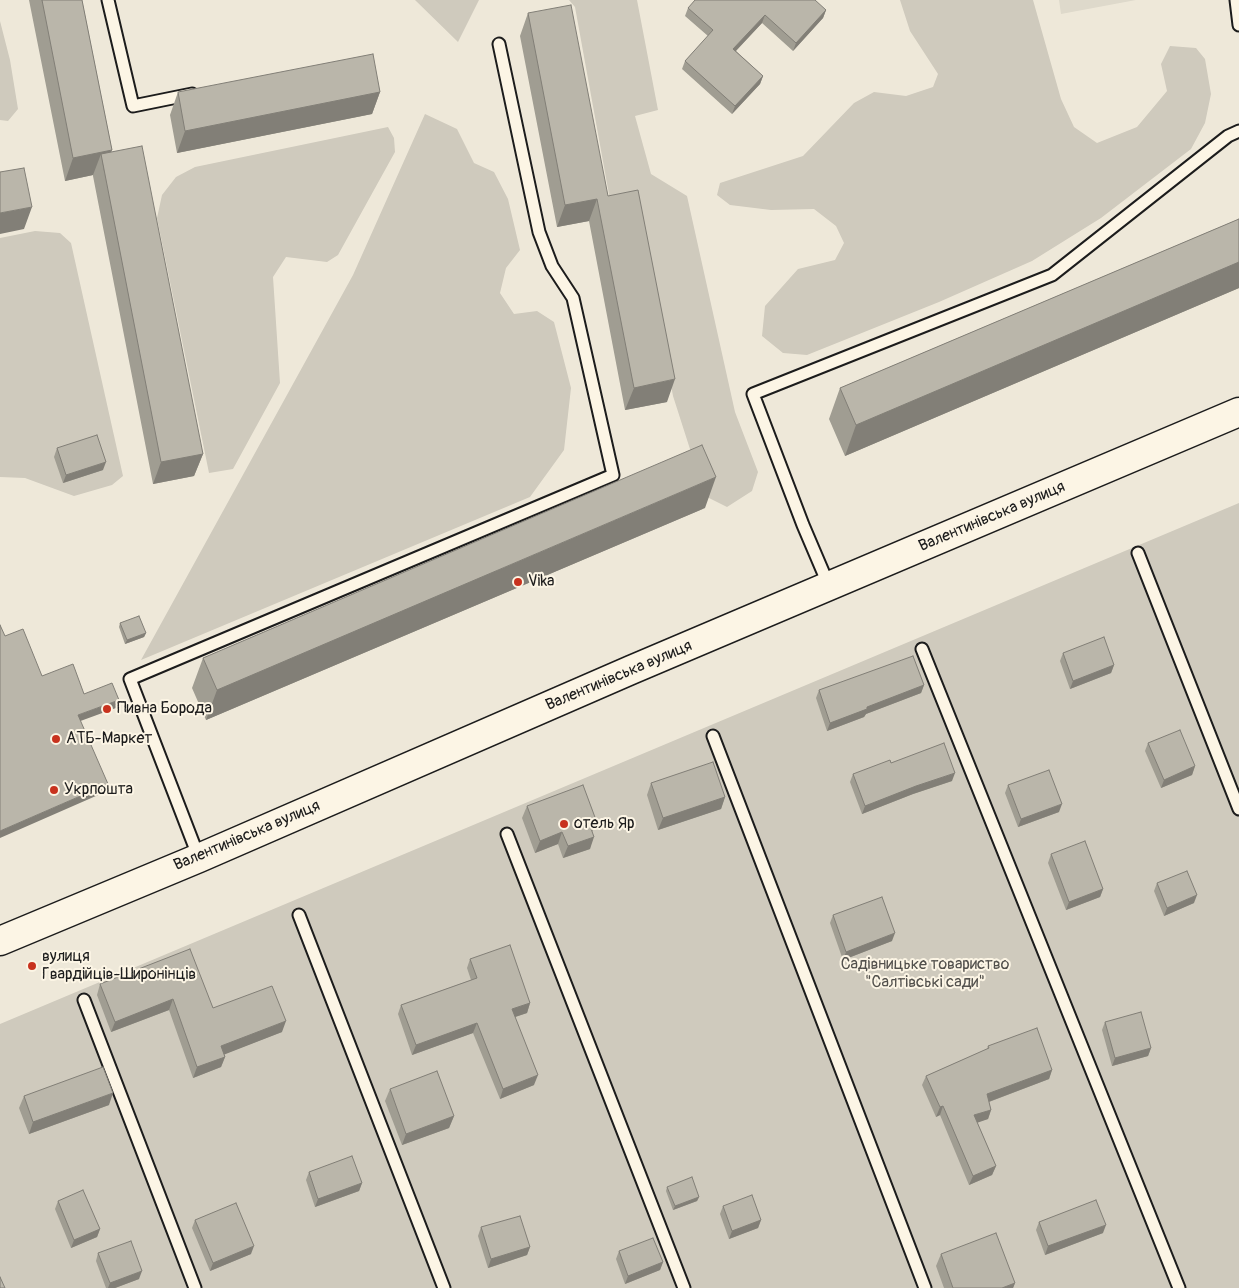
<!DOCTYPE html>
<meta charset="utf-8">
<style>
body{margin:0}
canvas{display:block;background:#eee8d9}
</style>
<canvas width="1239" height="1288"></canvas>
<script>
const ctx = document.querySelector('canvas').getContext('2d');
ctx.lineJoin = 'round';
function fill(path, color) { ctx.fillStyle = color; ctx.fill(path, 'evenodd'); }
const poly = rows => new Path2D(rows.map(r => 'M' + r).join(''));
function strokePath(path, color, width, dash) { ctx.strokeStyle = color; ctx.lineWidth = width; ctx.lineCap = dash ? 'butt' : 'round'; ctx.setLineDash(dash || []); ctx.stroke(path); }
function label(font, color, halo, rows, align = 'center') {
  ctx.font = font + ' Pangolin,sans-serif'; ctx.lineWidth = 4; ctx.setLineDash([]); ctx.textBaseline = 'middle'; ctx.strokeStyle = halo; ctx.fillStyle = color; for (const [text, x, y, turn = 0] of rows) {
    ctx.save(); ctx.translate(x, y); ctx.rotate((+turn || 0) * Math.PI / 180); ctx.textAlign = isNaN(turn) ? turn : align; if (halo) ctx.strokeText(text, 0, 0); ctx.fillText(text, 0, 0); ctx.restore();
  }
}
const built = poly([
 [1059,0,1136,0,1061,14]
]);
const green = poly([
 [415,0,479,0,458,42],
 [569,0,637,0,658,110,635,116,651,174,687,196,735,412,758,472,752,491,727,507,705,496,673,396,638,209,610,200,575,7],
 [900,0,1033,0,1061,99,1074,127,1097,143,1137,127,1167,91,1161,64,1170,46,1196,48,1205,59,1211,94,1205,123,1191,149,1101,218,1032,261,939,302,807,355,783,353,762,336,765,306,798,269,835,260,844,243,836,226,814,209,771,210,730,205,717,195,720,183,803,156,854,103,874,92,906,96,933,87,938,74,910,31],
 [0,21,10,60,18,109,8,121,0,120],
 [425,114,457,129,474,163,494,172,508,199,520,250,506,268,500,293,514,314,537,311,554,322,571,388,564,450,530,497,141,660,353,275],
 [388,127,394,138,395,152,338,255,327,262,286,257,273,277,280,383,233,469,209,473,157,218,162,195,176,177,195,167],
 [35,231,60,233,71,243,123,476,112,485,74,496,25,478,0,477,0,238],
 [1239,503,1239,1288,0,1288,0,1024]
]);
const lane = poly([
 [108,0,133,106,192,94],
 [1236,0,1239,25],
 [1138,553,1239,809],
 [829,586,803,525,753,394,1052,275,1228,136,1239,131],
 [922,649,1179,1288],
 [713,736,925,1288],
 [507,834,684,1288],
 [199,858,130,679,613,475,573,298,552,266,539,232,499,44],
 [299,915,444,1288],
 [84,1000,195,1288]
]);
const secondary = poly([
 [0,941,199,858,631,670,1239,412]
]);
const wall = poly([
 [29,0,82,0,112,150,111,152,203,454,194,476,153,484,93,176,93,175,65,181],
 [688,8,826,10,823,18,793,51,762,23,736,51,763,76,760,84,732,114,682,69,685,61,708,36,685,16],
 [528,13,608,196,667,402,625,410,589,221,557,227,520,36],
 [178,92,380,92,372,114,177,153,170,115],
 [1239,219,1239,288,845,456,829,419,840,388],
 [57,448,103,470,63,483,54,457],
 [705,508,206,720,192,688,203,658],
 [120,623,146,633,144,637,125,644,119,627],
 [1063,653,1114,665,1111,673,1070,689,1060,661],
 [924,685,921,693,866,714,864,717,827,731,816,698,819,690],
 [1148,743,1195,766,1192,775,1161,788,1145,751],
 [891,763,952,781,913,794,862,814,850,782,853,774],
 [651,783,725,797,721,809,658,830,647,795],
 [1008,785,1059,812,1018,827,1005,793],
 [527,806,592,832,590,849,563,858,558,844,535,853,522,818],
 [1051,854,1103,889,1100,897,1066,910,1048,863],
 [1157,883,1194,903,1164,916,1154,891],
 [833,915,892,941,843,960,830,923],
 [470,959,530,1003,527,1013,515,1017,534,1085,500,1099,473,1033,412,1055,398,1014,401,1005,471,980,467,968],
 [100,984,213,1008,282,1032,224,1054,225,1057,221,1067,193,1078,169,1010,111,1032,97,995],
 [1105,1022,1151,1048,1148,1056,1112,1066,1102,1030],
 [988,1046,1052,1070,1049,1079,989,1102,991,1110,988,1119,977,1122,996,1166,992,1175,969,1185,940,1115,936,1117,922,1085,926,1076,987,1049],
 [390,1089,454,1116,449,1128,402,1145,385,1101],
 [24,1096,109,1105,29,1134,19,1108],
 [309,1172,362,1183,359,1191,315,1207,306,1180],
 [667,1187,699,1197,697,1201,673,1210,666,1191],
 [58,1201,100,1229,97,1237,71,1248,55,1209],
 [723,1206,761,1220,758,1228,729,1239,720,1214],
 [195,1220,251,1254,210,1271,192,1228],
 [1039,1222,1103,1233,1045,1255,1036,1230],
 [481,1227,530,1247,527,1255,488,1268,478,1236],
 [619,1251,663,1262,660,1270,625,1284,616,1259],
 [98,1253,139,1279,115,1288,106,1288,96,1261],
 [941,1254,1015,1283,1013,1288,944,1288,936,1266]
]);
const shadedWall = poly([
 [826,10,823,18,793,51,796,43],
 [765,15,762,23,730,57,733,49],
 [763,76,760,84,732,114,735,106],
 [380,92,372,114,177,153,185,131],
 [112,150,104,171,101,154,93,175,65,181,73,158],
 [597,199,589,221,557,227,565,205],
 [32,207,24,229,0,234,0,213],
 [1239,262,1239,288,845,456,856,425],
 [675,379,667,402,625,410,634,388],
 [203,454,194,476,153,484,161,462],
 [106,462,103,470,63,483,66,475],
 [716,477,705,508,206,720,217,690],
 [146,633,144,637,125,644,127,640],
 [1114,665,1111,673,1070,689,1073,681],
 [924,685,921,693,866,714,864,717,827,731,830,723,867,707],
 [119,700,116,708,75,723,78,715],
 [1195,766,1192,775,1161,788,1164,780],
 [955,773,952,781,913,794,862,814,865,806,916,786],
 [108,784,105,792,0,838,0,831],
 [725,797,721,809,658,830,663,818],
 [1062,804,1059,812,1018,827,1021,819],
 [596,820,592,832,589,823],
 [562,832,558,844,535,853,540,841],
 [594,837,590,849,563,858,568,846],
 [1103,889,1100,897,1066,910,1069,902],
 [1197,895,1194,903,1164,916,1167,908],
 [895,933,892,941,843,960,846,952],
 [173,999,169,1010,111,1032,115,1022],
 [530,1003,527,1013,509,1019,512,1009],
 [286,1021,282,1032,218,1057,221,1046],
 [477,1023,473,1033,412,1055,416,1045],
 [1151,1048,1148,1056,1112,1066,1115,1058],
 [225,1057,221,1067,193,1078,197,1067],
 [1052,1070,1049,1079,983,1104,987,1094],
 [538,1075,534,1085,500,1099,503,1089],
 [113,1093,109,1105,29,1134,33,1122],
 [943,1106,940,1115,936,1117,940,1107],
 [991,1110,988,1119,971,1125,974,1115],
 [454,1116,449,1128,402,1145,406,1134],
 [996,1166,992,1175,969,1185,973,1176],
 [362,1183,359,1191,315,1207,318,1199],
 [699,1197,697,1201,673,1210,675,1206],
 [761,1220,758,1228,729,1239,732,1231],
 [1106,1225,1103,1233,1045,1255,1048,1246],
 [100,1229,97,1237,71,1248,74,1240],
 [254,1246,251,1254,210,1271,213,1263],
 [530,1247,527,1255,488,1268,491,1259],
 [663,1262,660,1270,625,1284,628,1276],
 [142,1271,139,1279,115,1288,108,1288,110,1283],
 [1015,1283,1013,1288,1002,1288]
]);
const building = poly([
 [42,0,82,0,112,150,73,158,42,0],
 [695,0,815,0,826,10,796,43,765,15,733,49,763,76,735,106,685,61,713,30,688,8,695,0],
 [571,5,608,196,638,190,675,379,634,388,597,199,565,205,528,13,571,5],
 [373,54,380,92,185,131,178,92,373,54],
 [142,146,203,454,161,462,101,154,142,146],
 [24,168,32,207,0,213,0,172,24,168],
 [1239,219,1239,262,856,425,840,388,1239,219],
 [97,435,106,462,66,475,57,448,97,435],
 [702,445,716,477,217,690,203,658,702,445],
 [139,616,146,633,127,640,120,623,139,616],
 [0,625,5,636,23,629,42,676,73,664,84,694,112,683,119,700,78,715,108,784,0,831,0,625],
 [1104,637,1114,665,1073,681,1063,653,1104,637],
 [913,656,924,685,867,707,867,709,830,723,819,690,913,656],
 [1180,730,1195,766,1164,780,1148,743,1180,730],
 [944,743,955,773,916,786,865,806,853,774,890,760,891,763,944,743],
 [713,762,725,797,663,818,651,783,713,762],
 [1049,770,1062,804,1021,819,1008,785,1049,770],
 [583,785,596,820,589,823,594,837,568,846,562,832,540,841,527,806,583,785],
 [1085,841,1103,889,1069,902,1051,854,1085,841],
 [1187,871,1197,895,1167,908,1157,883,1187,871],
 [882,897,895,933,846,952,833,915,882,897],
 [510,945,530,1003,512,1009,538,1075,503,1089,477,1023,416,1045,401,1005,477,978,470,959,510,945],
 [190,949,213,1008,272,986,286,1021,221,1046,225,1057,197,1067,173,999,115,1022,100,984,190,949],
 [1141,1012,1151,1048,1115,1058,1105,1022,1141,1012],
 [1037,1028,1052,1070,987,1094,991,1110,974,1115,996,1166,973,1176,943,1106,940,1107,926,1076,989,1048,988,1046,1037,1028],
 [103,1067,113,1093,33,1122,24,1096,103,1067],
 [437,1071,454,1116,406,1134,390,1089,437,1071],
 [352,1156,362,1183,318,1199,309,1172,352,1156],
 [692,1177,699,1197,675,1206,667,1187,692,1177],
 [83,1190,100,1229,74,1240,58,1201,83,1190],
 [752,1195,761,1220,732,1231,723,1206,752,1195],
 [1096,1200,1106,1225,1048,1246,1039,1222,1096,1200],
 [236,1203,254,1246,213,1263,195,1220,236,1203],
 [520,1216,530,1247,491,1259,481,1227,520,1216],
 [996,1233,1015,1283,1002,1288,953,1288,941,1254,996,1233],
 [653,1238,663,1262,628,1276,619,1251,653,1238],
 [131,1241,142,1271,110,1283,98,1253,131,1241],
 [0,1277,5,1288,0,1288,0,1277]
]);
const markers = [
 [518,582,5,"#c8321e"],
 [107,709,5,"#c8321e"],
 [56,739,5,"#c8321e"],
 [54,790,5,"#c8321e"],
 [564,824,5,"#c8321e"],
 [32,966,5,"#c8321e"]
];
const streetNames = [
 ["Валентинівська вулиця",992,517,-23],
 ["Валентинівська вулиця",619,676,-23],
 ["Валентинівська вулиця",247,836,-23]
];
const poiNames = [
 ["Vika",528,582],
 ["Пивна Борода",117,709],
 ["АТБ-Маркет",66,739],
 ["Укрпошта",64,790],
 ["отель Яр",574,824],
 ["вулиця",42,957],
 ["Гвардійців-Широнінців",42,975]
];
const parkNames = [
 ["Садівницьке товариство",925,965],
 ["\"Салтівські сади\"",925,983]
];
fill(built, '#ded9cb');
fill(green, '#cfcabd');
strokePath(lane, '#1c1c1c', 15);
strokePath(secondary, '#1c1c1c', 31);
strokePath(lane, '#fcf5e5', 11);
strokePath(secondary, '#fcf5e5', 28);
fill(wall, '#a09d92');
fill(shadedWall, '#827f77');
fill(building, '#bab6aa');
strokePath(building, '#827f77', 1);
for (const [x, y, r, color] of markers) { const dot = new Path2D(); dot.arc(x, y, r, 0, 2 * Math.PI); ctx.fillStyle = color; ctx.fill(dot); strokePath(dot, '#fcf5e5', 2); }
label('16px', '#1c1c1c', '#fcf5e5', streetNames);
label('16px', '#1c1c1c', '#fcf5e5', poiNames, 'left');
label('16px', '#52504c', '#fcf5e5', parkNames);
</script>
